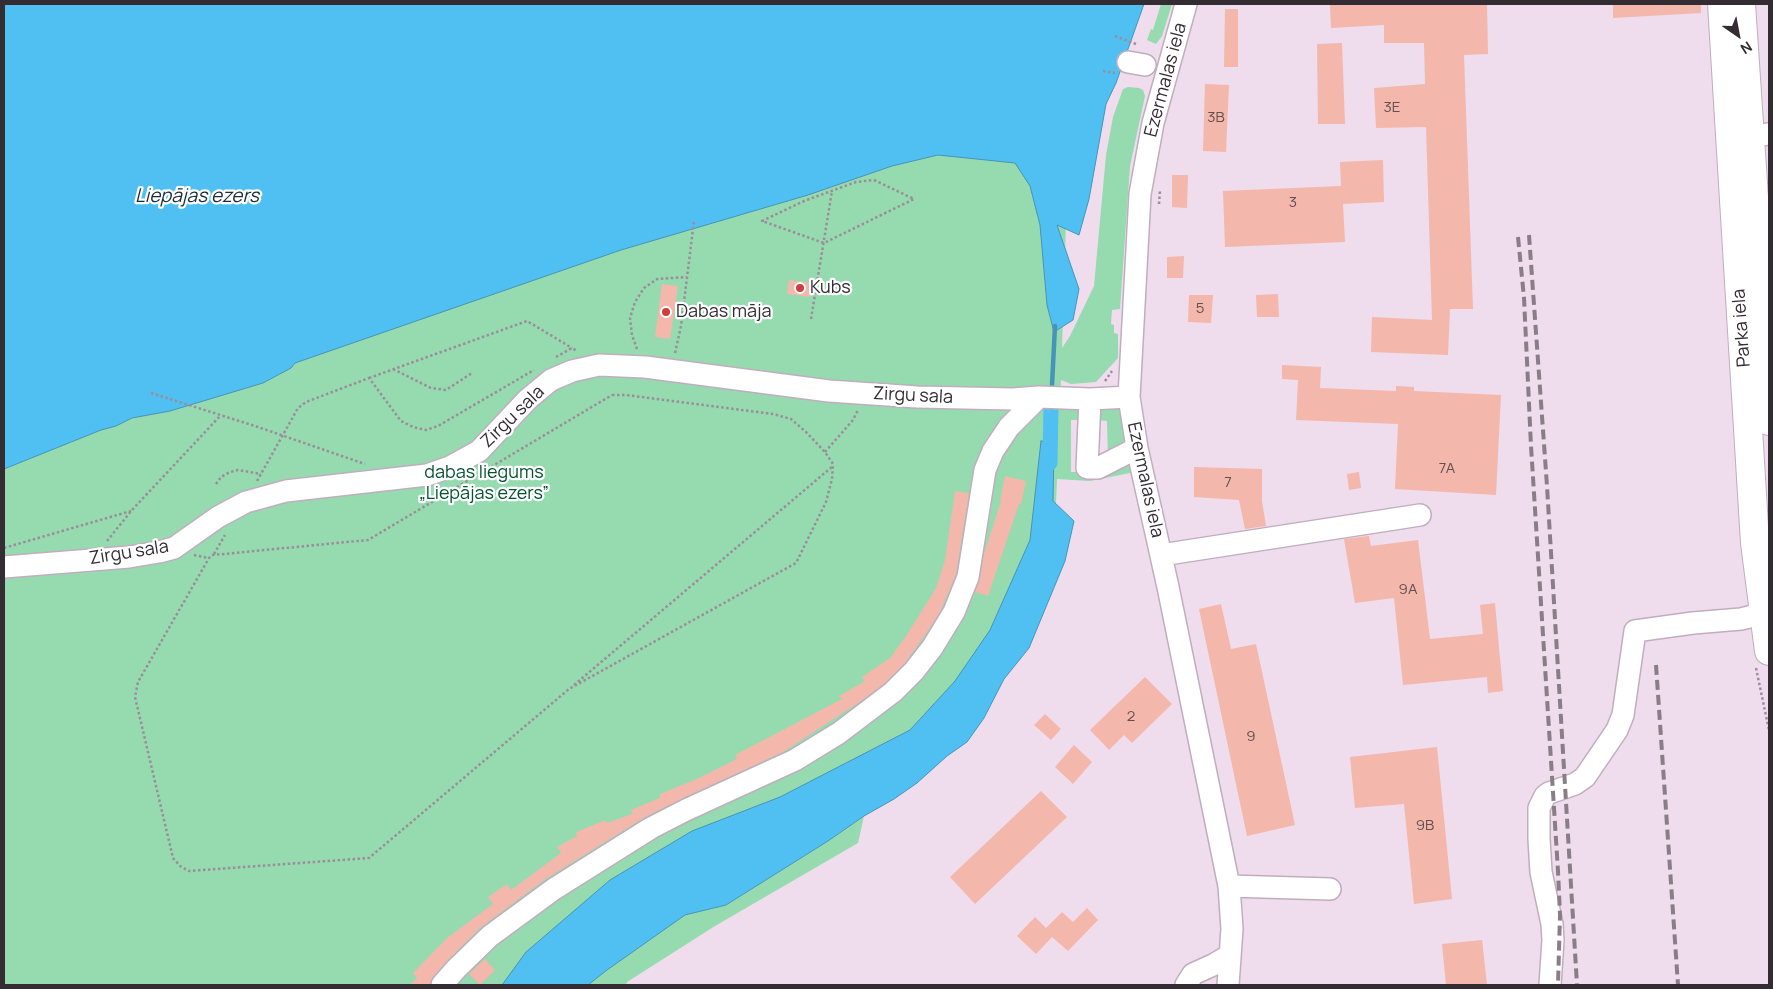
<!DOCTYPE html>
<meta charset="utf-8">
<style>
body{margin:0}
#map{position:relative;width:1773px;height:989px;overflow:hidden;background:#efdced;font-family:Manrope,sans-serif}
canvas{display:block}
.frame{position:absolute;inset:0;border:5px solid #332c33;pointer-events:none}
.north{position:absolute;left:1713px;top:10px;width:50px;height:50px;-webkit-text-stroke:4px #fff;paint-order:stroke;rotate:147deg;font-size:14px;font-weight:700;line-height:20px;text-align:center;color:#332c33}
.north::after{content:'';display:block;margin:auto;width:18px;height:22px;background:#332c33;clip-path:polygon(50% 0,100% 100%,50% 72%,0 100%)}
</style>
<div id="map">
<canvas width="1773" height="989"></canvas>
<div class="frame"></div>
<div class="north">N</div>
</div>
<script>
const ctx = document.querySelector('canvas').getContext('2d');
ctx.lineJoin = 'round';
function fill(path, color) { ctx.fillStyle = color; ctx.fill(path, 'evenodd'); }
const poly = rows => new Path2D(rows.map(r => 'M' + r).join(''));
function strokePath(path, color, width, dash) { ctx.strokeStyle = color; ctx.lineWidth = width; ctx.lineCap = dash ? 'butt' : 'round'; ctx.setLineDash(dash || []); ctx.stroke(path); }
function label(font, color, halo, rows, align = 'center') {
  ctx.font = font + ' Manrope,sans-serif'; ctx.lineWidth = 4.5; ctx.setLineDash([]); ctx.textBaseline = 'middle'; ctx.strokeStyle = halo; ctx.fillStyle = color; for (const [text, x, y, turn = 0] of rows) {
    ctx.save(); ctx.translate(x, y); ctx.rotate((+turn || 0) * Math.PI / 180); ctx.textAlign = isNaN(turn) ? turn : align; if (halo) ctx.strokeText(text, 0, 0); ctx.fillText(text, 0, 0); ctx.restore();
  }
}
const green = poly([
 [4,4,1069,125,1062,348,1070,336,1094,286,1106,155,1113,117,1123,89,1128,87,1139,88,1143,90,1145,96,1130,166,1120,309,1112,310,1111,324,1114,325,1114,333,1118,334,1118,358,1096,382,1071,384,1061,380,1060,405,1079,405,1079,420,1071,420,1071,472,1094,472,1130,457,1135,472,1090,481,1057,479,1055,527,974,689,712,908,726,905,828,841,864,816,858,843,715,926,627,982,626,985,4,985],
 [1161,4,1172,4,1162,36,1156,44,1147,40,1151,29,1153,30],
 [1099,406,1118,407,1122,411,1129,442,1108,457,1107,421,1096,420]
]);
const water = poly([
 [4,4,1144,4,1116,83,1106,104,1089,199,1079,235,1057,225,1079,289,1073,320,1054,332,1047,305,1040,225,1030,186,1015,163,938,155,892,166,808,195,621,250,295,363,291,368,263,383,170,411,132,418,116,426,101,430,4,469,4,4],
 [1041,441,1047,442,1054,447,1053,501,1074,521,1065,561,1029,648,1004,679,984,718,967,742,947,756,917,783,894,799,864,816,828,841,726,905,685,915,607,970,588,985,502,985,526,952,610,880,692,831,780,797,910,730,955,681,990,630,1030,540,1041,441]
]);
const stream = poly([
 [1052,385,1055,326]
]);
const canal = poly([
 [1050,463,1051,407]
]);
const building = poly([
 [1330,4,1487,4,1488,54,1464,55,1473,309,1450,309,1448,355,1371,352,1372,317,1432,320,1426,127,1376,128,1374,88,1425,84,1424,43,1384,43,1384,25,1331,28],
 [1613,4,1701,4,1701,13,1613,18],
 [1225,9,1238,9,1238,67,1224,67],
 [1342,43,1345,124,1318,124,1317,44],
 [1205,84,1229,85,1226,152,1203,151],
 [1383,160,1384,202,1343,204,1345,242,1225,247,1223,191,1341,186,1340,162],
 [1172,175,1188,175,1187,208,1172,207],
 [1184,256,1183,278,1167,278,1167,257],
 [789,280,812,283,810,297,787,294],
 [662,284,678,286,670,339,655,337],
 [1278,294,1279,317,1257,317,1256,295],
 [1189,295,1213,295,1211,323,1188,322],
 [1282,365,1321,367,1320,388,1396,391,1396,386,1414,387,1414,391,1501,395,1496,495,1395,489,1398,424,1296,420,1298,380,1282,379],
 [1194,467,1262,469,1262,501,1266,526,1245,529,1239,500,1194,497],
 [1359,472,1361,488,1349,490,1347,474],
 [1005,476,1026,481,1021,504,1019,504,988,596,975,592,980,579,984,554,1001,501,1000,500],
 [955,491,969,493,956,574,940,612,925,635,905,663,885,683,861,701,783,752,681,799,645,817,547,878,481,927,447,961,433,977,430,985,410,985,417,978,413,973,447,938,493,904,488,897,507,884,511,890,561,853,557,847,577,836,576,832,606,820,607,823,632,814,631,810,660,798,660,794,699,778,737,759,735,755,842,699,839,696,865,681,862,677,890,658,906,636,936,588,945,560],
 [1369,536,1371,546,1418,540,1430,639,1483,634,1480,605,1495,603,1503,691,1488,693,1487,677,1403,685,1394,598,1355,603,1344,539],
 [1221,604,1231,649,1256,644,1295,825,1247,836,1199,609],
 [1145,677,1172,704,1132,743,1124,735,1109,750,1090,730],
 [1045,714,1061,729,1051,740,1034,725],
 [1074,745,1092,762,1073,784,1055,767],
 [1437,747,1452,899,1414,904,1404,804,1355,808,1350,757],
 [1041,791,1067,817,975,904,950,877],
 [1087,908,1098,920,1068,951,1052,937,1036,954,1017,936,1035,917,1046,928,1062,912,1073,922],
 [1482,940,1487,985,1446,985,1442,944],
 [485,959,495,970,480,985,469,974]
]);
const path = poly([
 [1115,36,1136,44],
 [1103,71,1115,73],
 [874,180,914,199,824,243,762,221,804,201,856,182,874,180],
 [1159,204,1160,190],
 [811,319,832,191],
 [637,349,632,335,630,318,635,302,644,288,657,279,687,277],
 [675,353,681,326,694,221],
 [556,357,572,348,577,351],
 [393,369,431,388,446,390,472,373],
 [369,378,527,321,572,348],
 [1105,381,1112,371],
 [151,393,255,426,365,464],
 [612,395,626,395,773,414,791,419,806,432,825,452,833,464,832,479,826,502,796,563,569,689,369,858,189,871,180,866,173,858,135,697,138,682,209,558,213,555,368,540,612,395],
 [825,452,853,420,858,410],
 [257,481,298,408,306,402,369,378,401,421,413,427,426,430,438,426,534,370],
 [216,484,221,477,230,472,238,470,261,474],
 [107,541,132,510,221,415],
 [4,548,131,511],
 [214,554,225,535],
 [194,555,208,558],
 [1756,668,1769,730],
 [574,685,833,466]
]);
const minor = poly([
 [1186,4,1153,123,1140,194,1129,397,1137,448,1168,587,1229,886,1232,929,1228,985],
 [1128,62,1145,65],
 [1750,136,1769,134],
 [1090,399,1087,468,1098,468,1137,448],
 [1161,555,1420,515],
 [4,567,129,557,159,552,174,548,218,517,246,502,286,491,427,475,450,467,479,451,528,399,551,380,572,371,599,365,645,367,829,391,917,397,1013,399,1039,397,1090,399,1129,397],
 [1229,886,1330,889],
 [442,985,456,969,490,936,554,889,651,828,686,810,795,760,839,733,893,692,914,671,932,648,954,612,968,577,985,470,993,451,1009,427,1039,397],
 [1186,985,1193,974,1213,965,1230,955],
 [1550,985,1553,940,1552,924,1541,872,1539,839,1539,808,1545,796,1549,793,1575,784,1585,777,1617,730,1623,715,1635,631,1693,623,1741,619,1769,612]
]);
const highway = poly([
 [1722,4,1755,543,1769,651],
 [1741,4,1769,421]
]);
const rail = poly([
 [1529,235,1547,486,1577,985],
 [1518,237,1524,298,1531,446,1558,871,1560,915,1558,985],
 [1656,665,1678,985]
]);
const markers = [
 [800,288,5,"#cd3f3c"],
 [666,312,5,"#cd3f3c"]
];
const numberNames = [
 ["3E",1392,108],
 ["3B",1216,118],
 ["3",1293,203],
 ["5",1200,309],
 ["7A",1447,469],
 ["7",1228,483],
 ["9A",1408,590],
 ["2",1131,717],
 ["9",1251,737],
 ["9B",1425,826]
];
const streetNames = [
 ["Ezermalas iela",1166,80,-75],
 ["Parka iela",1742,328,-94],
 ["Zirgu sala",913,396,3],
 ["Zirgu sala",513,417,-44],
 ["Ezermalas iela",1145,480,78],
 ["Zirgu sala",129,553,-9]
];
const poiNames = [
 ["Kubs",810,288],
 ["Dabas māja",676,312]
];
const parkNames = [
 ["dabas liegums",484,473],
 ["„Liepājas ezers”",484,494]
];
const waterNames = [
 ["Liepājas ezers",197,197]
];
fill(green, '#95dbaf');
fill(water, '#4fc0f1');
strokePath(water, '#4794b8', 1);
strokePath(stream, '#4794b8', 4.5);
strokePath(canal, '#4fc0f1', 15);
fill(building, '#f4b7ab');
strokePath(minor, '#c0aebf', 24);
strokePath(highway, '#c0aebf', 30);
strokePath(path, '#9b8d9a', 2.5, [2.5, 2.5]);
strokePath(minor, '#fff', 21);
strokePath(highway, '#fff', 28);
strokePath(rail, '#897d88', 4, [10, 5]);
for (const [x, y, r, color] of markers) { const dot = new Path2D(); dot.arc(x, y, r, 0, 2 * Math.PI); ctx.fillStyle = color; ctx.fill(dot); strokePath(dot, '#fff', 2); }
label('15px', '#634f51', null, numberNames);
label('18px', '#332c33', '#fff', streetNames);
label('18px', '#332c33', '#fff', poiNames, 'left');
label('18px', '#03522e', '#fff', parkNames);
label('italic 19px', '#1a2e37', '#fff', waterNames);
</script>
